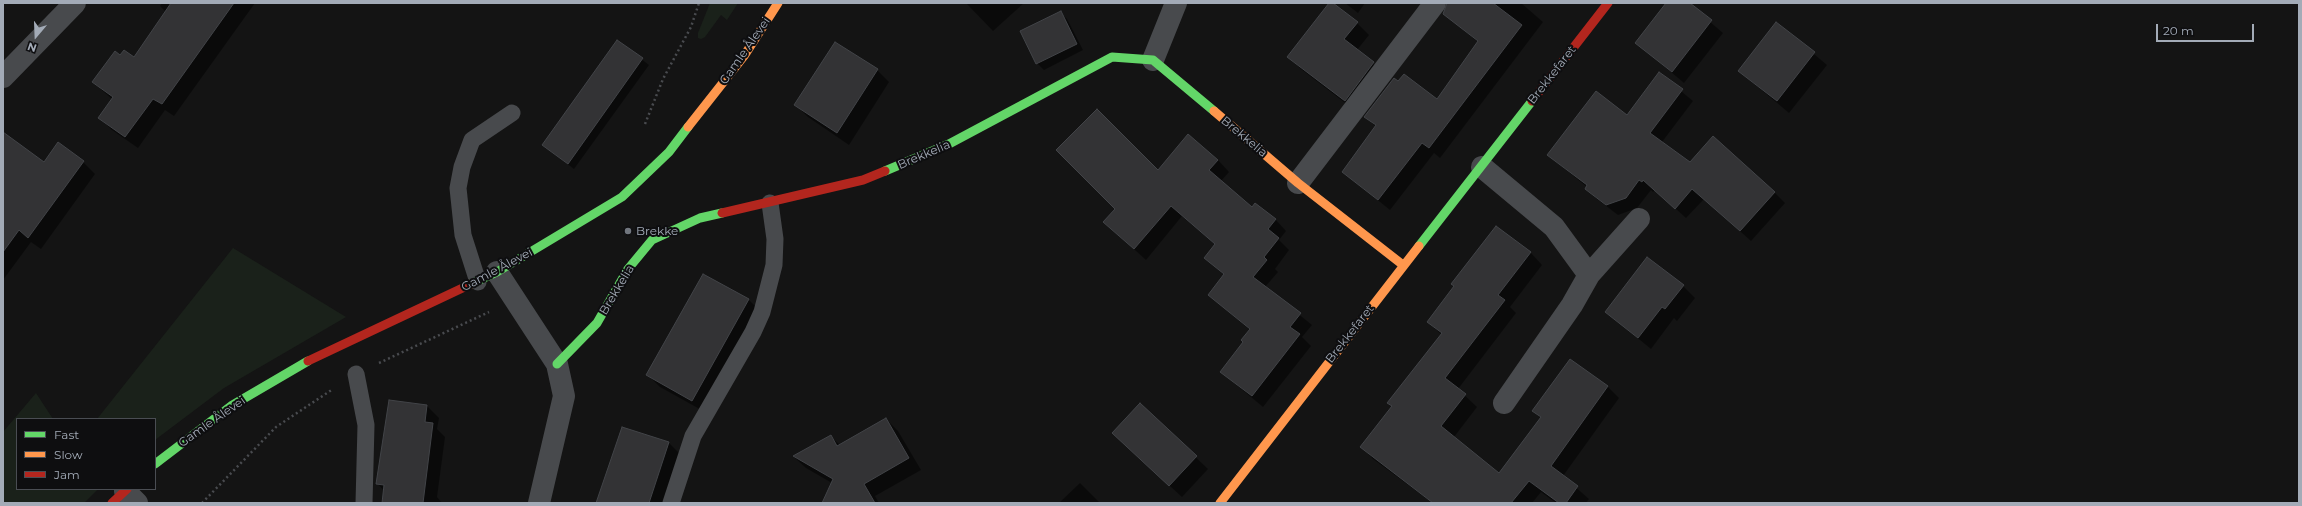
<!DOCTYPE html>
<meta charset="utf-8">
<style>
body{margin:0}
#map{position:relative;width:2302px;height:506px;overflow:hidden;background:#141414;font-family:Montserrat,sans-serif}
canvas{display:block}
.frame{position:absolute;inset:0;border:4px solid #a3abb7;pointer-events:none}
.legend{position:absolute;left:16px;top:418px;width:140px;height:72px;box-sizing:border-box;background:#0e0e10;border:1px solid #4a4d53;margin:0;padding:5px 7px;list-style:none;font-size:12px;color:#a3abb7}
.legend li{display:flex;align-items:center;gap:8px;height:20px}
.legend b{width:20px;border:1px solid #4a4d53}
.north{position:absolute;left:16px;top:16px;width:40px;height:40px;-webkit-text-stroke:3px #0e0e10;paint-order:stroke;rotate:199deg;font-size:11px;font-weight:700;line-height:16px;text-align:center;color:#a3abb7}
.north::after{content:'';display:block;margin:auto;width:14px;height:18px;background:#a3abb7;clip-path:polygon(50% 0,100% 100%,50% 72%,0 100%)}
.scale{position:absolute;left:2156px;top:24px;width:98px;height:18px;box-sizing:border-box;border:2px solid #a3abb7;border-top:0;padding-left:5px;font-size:12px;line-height:14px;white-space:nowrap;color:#a3abb7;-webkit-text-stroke:3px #0e0e10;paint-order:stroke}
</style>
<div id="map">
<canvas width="2302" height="506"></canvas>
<div class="frame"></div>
<ul class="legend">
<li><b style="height:5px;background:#63d668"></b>Fast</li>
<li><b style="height:5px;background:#ff974d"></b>Slow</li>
<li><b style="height:5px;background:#b3261e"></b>Jam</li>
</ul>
<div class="north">N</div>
<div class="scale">20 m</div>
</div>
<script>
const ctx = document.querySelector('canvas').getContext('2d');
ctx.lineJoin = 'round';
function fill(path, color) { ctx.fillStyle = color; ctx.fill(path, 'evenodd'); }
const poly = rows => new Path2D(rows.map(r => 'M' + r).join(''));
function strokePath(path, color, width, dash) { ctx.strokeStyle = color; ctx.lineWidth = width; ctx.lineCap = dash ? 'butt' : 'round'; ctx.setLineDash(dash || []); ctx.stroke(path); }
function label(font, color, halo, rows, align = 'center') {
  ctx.font = font + ' Montserrat,sans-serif'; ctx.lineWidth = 4; ctx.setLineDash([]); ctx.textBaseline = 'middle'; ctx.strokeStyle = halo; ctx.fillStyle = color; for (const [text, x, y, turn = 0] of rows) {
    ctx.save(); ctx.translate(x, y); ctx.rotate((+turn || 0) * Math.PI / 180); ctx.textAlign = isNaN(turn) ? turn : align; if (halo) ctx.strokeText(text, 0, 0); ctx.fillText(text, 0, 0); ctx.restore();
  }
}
const green = poly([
 [710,3,738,3,727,20,721,15,705,37,701,39,698,38,698,33],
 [233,248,346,317,224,388,155,440,155,419,97,419],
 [36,393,53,419,17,419,17,489,98,489,84,503,3,503,3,432]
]);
const shadow = poly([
 [162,3,255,3,174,116,165,110,138,148,112,130,100,118,113,100,93,82,120,56,134,58,166,12,160,6],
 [966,3,1024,3,993,31],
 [1330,3,1357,23,1369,35,1357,50,1386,75,1357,112,1301,69,1289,57],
 [1345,3,1365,3,1358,13],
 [1448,3,1521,3,1543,22,1440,158,1434,153,1390,210,1343,172,1376,127,1366,116,1398,82,1437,101,1478,42,1444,13],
 [1667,3,1688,3,1723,33,1684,83,1644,49],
 [1060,12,1067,19,1083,50,1044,70,1037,63,1021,32],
 [1777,23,1827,65,1789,113,1739,71],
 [618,41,649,65,574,169,543,145],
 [836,44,877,70,889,82,849,145,808,117,796,105],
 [1659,73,1693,101,1662,142,1690,163,1774,192,1785,203,1751,241,1704,199,1686,218,1655,190,1653,192,1651,190,1637,208,1618,215,1597,199,1586,188,1587,187,1548,155,1627,116],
 [3,134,44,163,83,162,95,174,41,249,31,242,3,280],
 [1218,160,1229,172,1221,181,1252,208,1275,219,1286,231,1279,240,1289,250,1275,269,1278,272,1265,287,1312,325,1302,337,1311,346,1263,407,1221,372,1244,342,1250,330,1209,295,1224,275,1206,258,1216,245,1182,216,1146,260,1104,222,1158,171],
 [1496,227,1531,253,1542,265,1510,307,1516,313,1458,389,1477,407,1454,437,1500,474,1541,418,1534,411,1607,386,1619,398,1563,476,1589,499,1586,503,1556,503,1541,492,1532,503,1433,503,1373,459,1362,447,1393,407,1442,335,1428,322],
 [704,275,749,300,761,312,705,412,660,387,648,375],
 [1683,286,1695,298,1677,321,1674,318,1651,349,1606,312],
 [1140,404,1208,469,1182,497,1125,445],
 [427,406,439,418,437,429,445,437,437,497,442,503,383,503,384,491,378,484],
 [886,419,898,431,921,470,875,496,879,503,825,503,832,483,806,468,794,457,830,436,840,445],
 [669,443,681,455,665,503,597,503],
 [1080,483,1100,503,1059,503]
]);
const building = poly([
 [171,3,234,3,162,104,153,99,125,137,98,118,113,97,92,82,115,51,120,55,124,50,134,57,171,3],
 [1329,3,1333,3,1358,22,1344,39,1374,62,1345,101,1287,57,1329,3],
 [1447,3,1493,3,1522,25,1429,148,1422,143,1378,200,1342,172,1376,125,1364,117,1394,78,1398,81,1404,74,1437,99,1478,41,1443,14,1447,3],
 [1666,3,1690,3,1712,20,1672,72,1635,43,1666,3],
 [1061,11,1077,44,1036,64,1020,31,1061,11],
 [1776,22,1815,52,1777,101,1738,71,1776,22],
 [617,40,643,58,568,164,542,145,617,40],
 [835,42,878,69,837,133,794,105,835,42],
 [1659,72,1683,89,1650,133,1690,162,1713,136,1775,192,1740,231,1692,189,1675,209,1643,180,1642,182,1639,180,1626,198,1606,205,1585,189,1587,185,1547,155,1596,91,1627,115,1659,72],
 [1097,109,1158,170,1188,134,1218,160,1209,170,1252,207,1255,203,1276,219,1268,229,1279,238,1264,257,1267,260,1253,277,1301,313,1290,327,1300,334,1252,396,1220,372,1243,342,1241,340,1250,329,1208,295,1224,274,1204,258,1215,244,1171,206,1134,249,1103,222,1115,209,1056,150,1097,109],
 [3,132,44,162,58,142,84,161,28,238,19,230,3,252,3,132],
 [1496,226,1531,252,1498,295,1505,300,1445,378,1466,394,1441,426,1499,473,1541,417,1532,411,1570,359,1608,386,1551,466,1578,486,1566,503,1559,503,1529,481,1511,503,1433,503,1360,447,1392,406,1387,403,1442,333,1427,322,1454,286,1451,284,1496,226],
 [1647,257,1684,285,1665,309,1662,307,1638,338,1605,312,1647,257],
 [703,274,749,299,692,401,646,375,703,274],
 [389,400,427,405,425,422,433,423,423,503,382,503,384,485,376,484,389,400],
 [1140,403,1197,456,1169,486,1112,433,1140,403],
 [886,418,909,458,864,484,875,503,822,503,833,479,793,456,831,435,837,446,886,418],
 [622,427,669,442,649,503,596,503,622,427]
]);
const path = poly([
 [645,124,663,79,691,27,699,3],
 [379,363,489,312],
 [202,503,276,427,333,389]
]);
const lane = poly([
 [478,282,463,235,458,188,462,167,472,140,512,113],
 [356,374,366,425,364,503],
 [671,503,693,436,753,332,762,312,774,265,775,239,770,203]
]);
const street = poly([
 [1153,60,1176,3],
 [3,77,75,3],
 [1482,167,1554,227,1589,275,1572,305,1504,403],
 [1298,183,1435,3],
 [497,272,557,364,564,396,539,503],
 [1589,275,1639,219],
 [125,491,137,503]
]);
const fast = poly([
 [885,171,949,144,1112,57,1153,60,1214,111],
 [1419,246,1532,101],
 [471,284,497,272,622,197,669,152,688,127],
 [557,364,597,323,628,269,652,240,700,218,722,213],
 [155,464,231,406,308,361]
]);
const slow = poly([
 [1214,111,1298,183,1403,265],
 [688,127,744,56,778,3],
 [1220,503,1419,246]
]);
const jam = poly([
 [1532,101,1608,3],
 [722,213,863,180,885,171],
 [308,361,471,284],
 [112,503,127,489]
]);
const markers = [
 [628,231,4,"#71767e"]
];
const streetNames = [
 ["Gamle Ålevei",745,51,-55],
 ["Brekkefaret",1552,75,-52],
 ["Brekkelia",1244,137,40],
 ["Brekkelia",924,155,-23],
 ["Gamle Ålevei",497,270,-28],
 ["Brekkelia",617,290,-59],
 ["Brekkefaret",1350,334,-52],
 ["Gamle Ålevei",212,422,-35]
];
const poiNames = [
 ["Brekke",636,231]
];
fill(green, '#1a211a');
fill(shadow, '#0007');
fill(building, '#333335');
strokePath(building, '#424448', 1);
strokePath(path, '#494b4f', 2.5, [2, 3]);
strokePath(lane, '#484a4d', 17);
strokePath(street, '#484a4d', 22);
strokePath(fast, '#63d668', 9);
strokePath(slow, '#ff974d', 9);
strokePath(jam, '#b3261e', 9);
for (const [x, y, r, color] of markers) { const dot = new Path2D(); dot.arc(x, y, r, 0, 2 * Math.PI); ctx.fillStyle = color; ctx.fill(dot); strokePath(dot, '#0e0e10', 1.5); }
label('12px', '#a3abb7', '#0e0e10', streetNames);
label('12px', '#a3abb7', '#0e0e10', poiNames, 'left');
</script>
